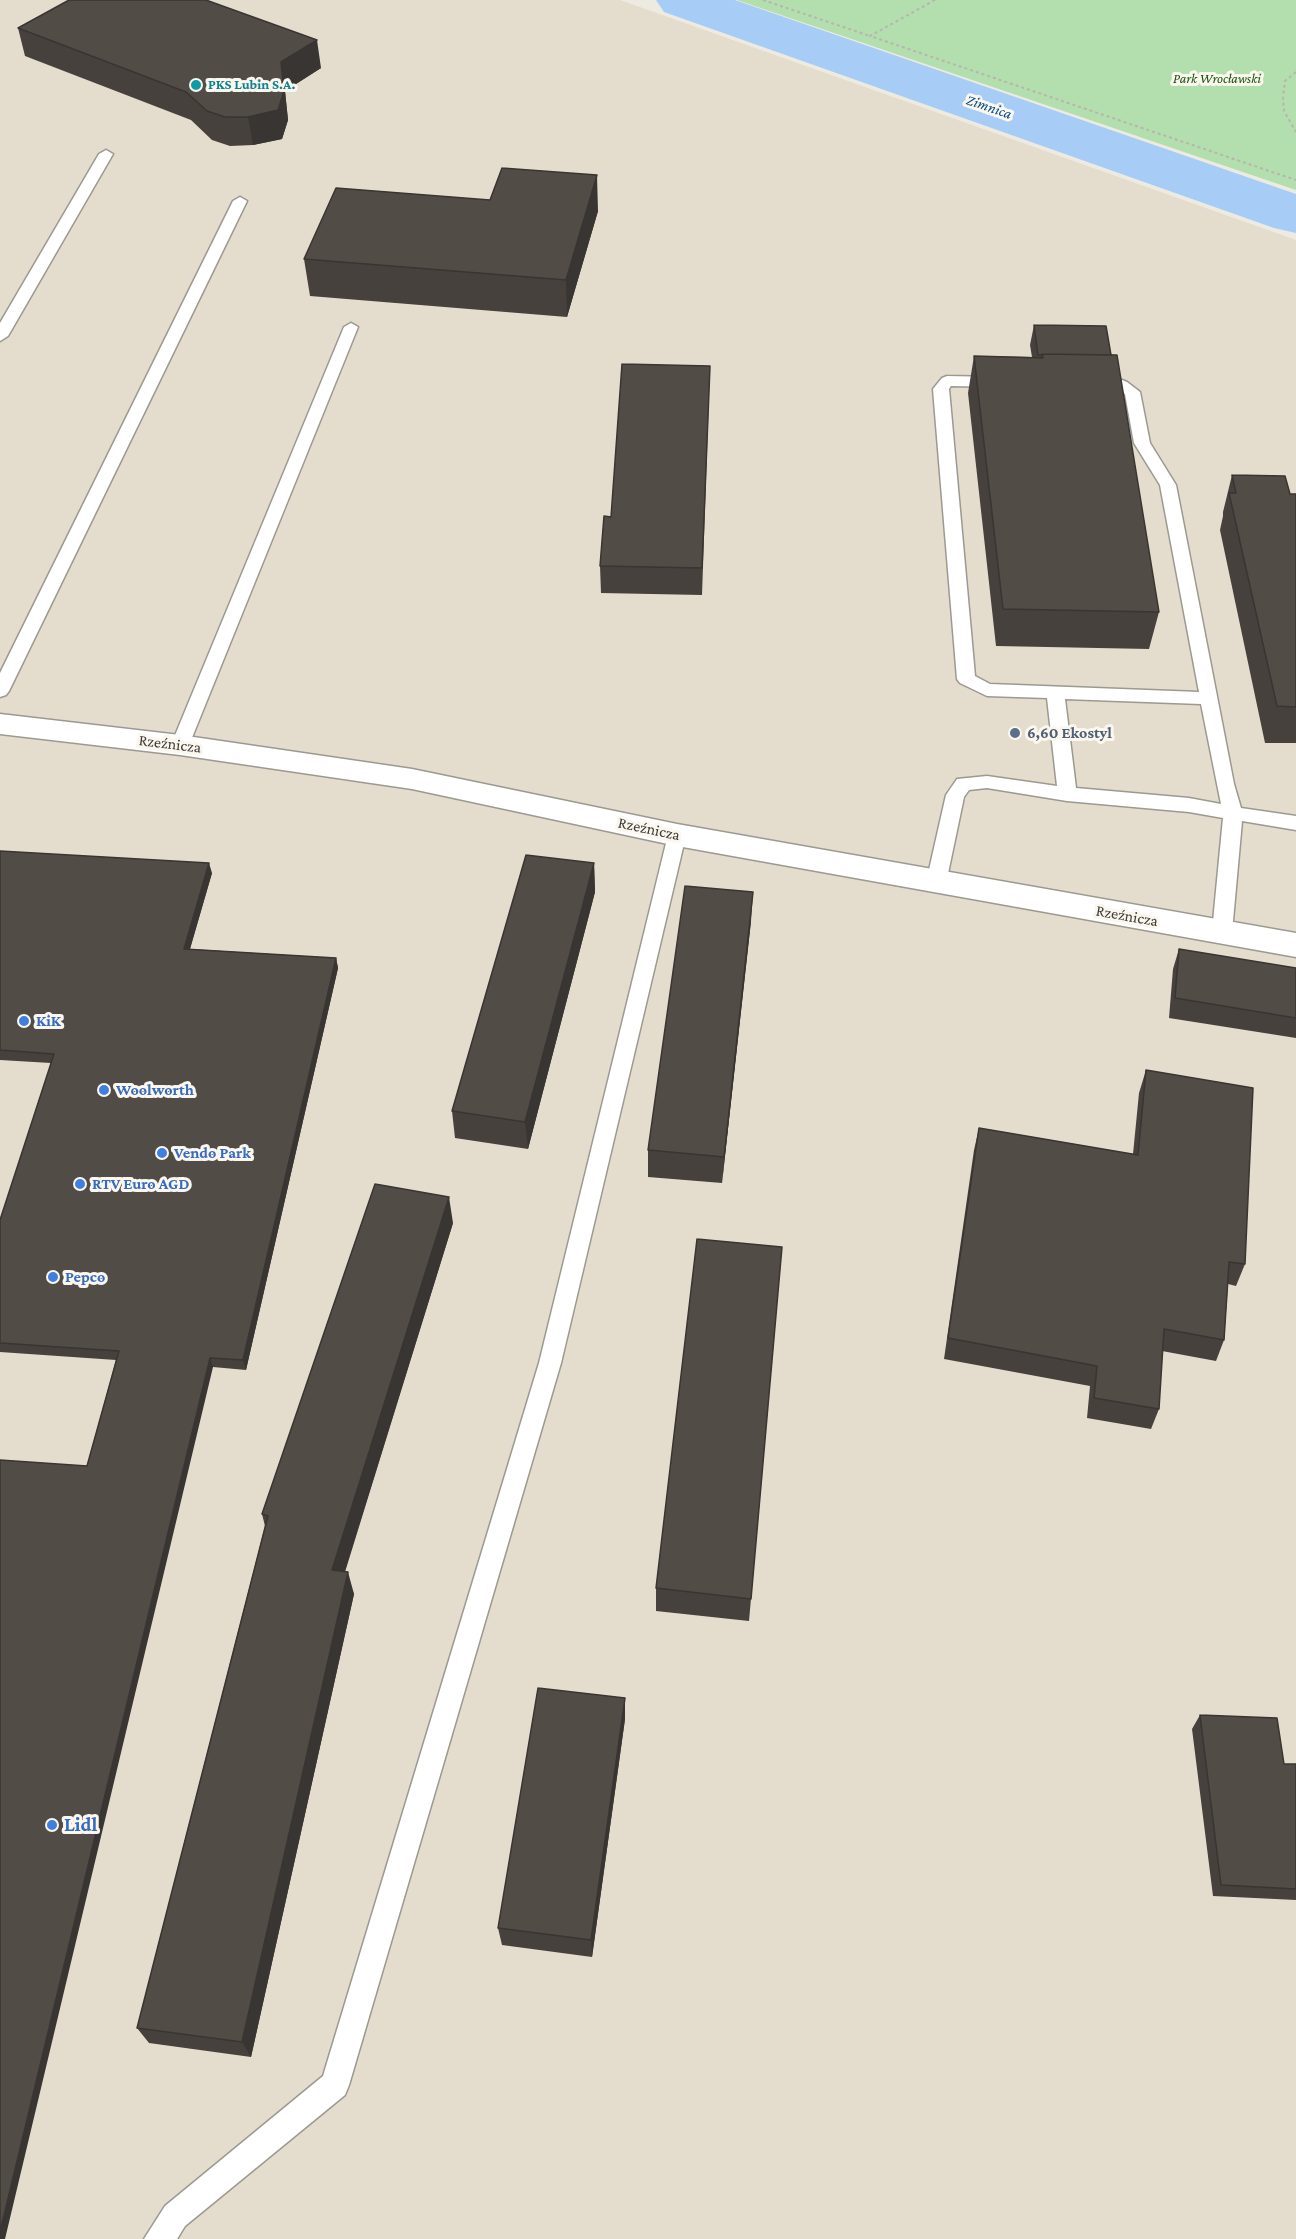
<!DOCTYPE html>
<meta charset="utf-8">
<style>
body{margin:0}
canvas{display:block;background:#edeae1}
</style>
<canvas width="1296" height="2239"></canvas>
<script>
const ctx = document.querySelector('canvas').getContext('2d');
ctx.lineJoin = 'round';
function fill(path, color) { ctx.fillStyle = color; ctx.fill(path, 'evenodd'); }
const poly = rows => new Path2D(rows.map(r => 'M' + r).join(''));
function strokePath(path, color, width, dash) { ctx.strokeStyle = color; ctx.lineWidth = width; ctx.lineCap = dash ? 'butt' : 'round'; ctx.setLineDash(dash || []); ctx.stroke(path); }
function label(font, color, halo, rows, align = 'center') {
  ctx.font = font + ' "Crimson Pro",serif'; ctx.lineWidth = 6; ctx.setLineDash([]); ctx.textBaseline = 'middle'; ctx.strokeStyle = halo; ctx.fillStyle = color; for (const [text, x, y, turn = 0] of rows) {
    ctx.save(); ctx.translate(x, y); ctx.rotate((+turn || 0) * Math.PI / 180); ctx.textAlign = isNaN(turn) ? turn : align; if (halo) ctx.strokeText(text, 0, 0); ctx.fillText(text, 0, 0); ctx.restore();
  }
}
const built = poly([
 [0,0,620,0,1296,240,1296,2239,0,2239]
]);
const green = poly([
 [737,0,1296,0,1296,190,1237,170]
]);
const river = poly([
 [656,0,735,0,1296,194,1296,233,1274,228,664,12,656,0]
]);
const path = poly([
 [763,0,870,36],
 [935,0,870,36,1296,180],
 [1296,72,1285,81,1283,97,1284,111,1296,132]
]);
const service = poly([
 [106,150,113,154,8,336,0,341,0,323,99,154,106,150],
 [240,197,247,201,9,691,6,695,0,697,0,673,233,201,240,197],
 [351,323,358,327,189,745,186,749,180,751,174,749,171,745,344,327,351,323],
 [947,376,997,377,1005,382,997,387,951,386,949,389,975,676,990,684,1199,692,1160,485,1134,443,1125,394,1118,389,1094,389,1086,384,1094,379,1122,380,1127,382,1140,392,1150,443,1176,485,1234,784,1241,808,1296,816,1296,830,1242,821,1232,932,1229,937,1222,939,1215,937,1212,932,1223,818,1189,812,1067,801,987,788,969,790,964,797,946,883,943,888,936,890,929,888,926,883,946,795,957,779,987,776,1057,786,1047,698,987,696,960,683,957,679,933,389,942,378,947,376],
 [1065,699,1201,704,1221,804,1189,798,1076,788,1065,699],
 [677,828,684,830,686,835,561,1363,349,2085,345,2095,185,2226,177,2239,144,2239,165,2206,323,2076,539,1363,668,835,670,830,677,828]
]);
const minor = poly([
 [0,714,180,735,412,769,677,824,1296,933,1296,957,677,846,412,789,180,755,0,734,0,714]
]);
const wall = poly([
 [18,28,321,68,285,91,288,120,282,139,253,145,230,146,212,140,191,120,25,56],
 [598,211,567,317,310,296,304,259],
 [1034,325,1111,355,1159,612,1149,649,996,646,968,393,974,356,1032,357,1030,345],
 [710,366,702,595,601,593,600,566,611,517],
 [1232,475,1290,494,1296,494,1296,743,1265,743,1220,530,1223,516,1223,512],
 [0,851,212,873,190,949,336,958,338,968,246,1370,213,1367,87,1466,116,1360,0,1352,0,1220,51,1063,0,1060],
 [594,863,595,892,528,1149,455,1138,452,1111],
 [751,921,722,1183,648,1177,648,1150],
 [1179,949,1296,968,1296,1038,1169,1018,1173,969],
 [1146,1070,1245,1264,1236,1286,1228,1284,1224,1340,1216,1361,1162,1351,1159,1409,1151,1429,1087,1418,1090,1386,944,1359,974,1150,979,1128,1133,1154,1139,1093],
 [453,1223,345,1572,354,1594,251,2057,149,2043,137,2028,265,1526,262,1514],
 [782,1247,749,1621,656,1611,656,1588],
 [1200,1715,1284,1764,1296,1764,1296,1900,1213,1896,1192,1729],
 [625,1719,592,1957,502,1945,498,1928]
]);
const shadedWall = poly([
 [317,40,321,68,285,91,288,120,282,139,253,145,248,117,281,62],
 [597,175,598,211,567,317,566,280],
 [209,863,212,873,187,959,184,949],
 [594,863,595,892,528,1149,525,1122],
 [753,892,751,921,722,1183,724,1157],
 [336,958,338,968,246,1370,243,1360],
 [449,1197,453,1223,338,1593,332,1570],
 [210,1358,213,1367,5,2239,0,2239,0,2232],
 [348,1572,354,1594,251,2057,242,2042],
 [625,1698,625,1719,592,1957,591,1940]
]);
const building = poly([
 [69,0,206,0,317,40,281,62,284,91,278,110,248,117,225,117,207,111,186,92,18,28,69,0],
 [502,168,597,175,566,280,304,259,336,188,490,200,502,168],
 [1034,325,1106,326,1111,355,1042,354,1043,355,1038,355,1034,325],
 [1042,354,1117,355,1159,612,1003,609,974,356,1043,358,1042,354],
 [622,364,710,366,702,568,600,566,604,516,611,517,622,364],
 [1232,475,1285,476,1290,494,1296,494,1296,707,1277,706,1229,493,1236,493,1232,475],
 [0,851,209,863,184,949,336,958,243,1360,210,1358,0,2232,0,1460,87,1466,119,1351,0,1343,0,1220,54,1054,0,1050,0,851],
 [526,855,594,863,525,1122,452,1111,526,855],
 [685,886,753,892,724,1157,648,1150,685,886],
 [1179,949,1296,968,1296,1018,1175,998,1179,949],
 [1146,1070,1253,1088,1245,1264,1229,1262,1224,1340,1164,1329,1159,1409,1094,1398,1097,1366,948,1338,979,1128,1138,1155,1146,1070],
 [375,1184,449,1197,332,1570,348,1572,242,2042,137,2028,268,1516,262,1514,375,1184],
 [697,1239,782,1247,751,1599,656,1588,697,1239],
 [538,1688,625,1698,591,1940,498,1928,538,1688],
 [1200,1715,1277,1718,1284,1764,1296,1764,1296,1889,1221,1885,1200,1715]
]);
const markers = [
 [196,85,6,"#0f9aa8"],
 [1015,733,6,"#5c6f8a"],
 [24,1021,6,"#3f7fe0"],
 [104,1090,6,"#3f7fe0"],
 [162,1153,6,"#3f7fe0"],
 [80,1184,6,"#3f7fe0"],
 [53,1277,6,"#3f7fe0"],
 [52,1825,6,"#3f7fe0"]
];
const farParknames = [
 ["Park Wrocławski",1217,79]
];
const farCulturenames = [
 ["PKS Lubin S.A.",208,85]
];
const farWaternames = [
 ["Zimnica",989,107,19]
];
const serviceNames = [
 ["6,60 Ekostyl",1027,733]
];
const streetNames = [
 ["Rzeźnicza",170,744,7],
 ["Rzeźnicza",649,829,12],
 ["Rzeźnicza",1127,916,10]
];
const shopNames = [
 ["KiK",36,1021],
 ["Woolworth",116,1090],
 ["Vendo Park",174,1153],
 ["RTV Euro AGD",92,1184],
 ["Pepco",65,1277]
];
const nearShopnames = [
 ["Lidl",64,1825]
];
fill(built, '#e4ddce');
fill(green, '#b3dead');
fill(river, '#a7cdf6');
strokePath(service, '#9c9991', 3);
strokePath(minor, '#9c9991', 3);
strokePath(path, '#b8b5ae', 2, [3, 3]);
fill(service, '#fff');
fill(minor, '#fff');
fill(wall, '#47413d');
fill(shadedWall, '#393532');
fill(building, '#524c47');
strokePath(building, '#393532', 1.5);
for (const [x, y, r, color] of markers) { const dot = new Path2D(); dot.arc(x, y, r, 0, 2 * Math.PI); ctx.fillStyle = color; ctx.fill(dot); strokePath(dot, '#fbf7ef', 2); }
label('italic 14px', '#15530c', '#fbf7ef', farParknames);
label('bold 14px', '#0d838f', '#fbf7ef', farCulturenames, 'left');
label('italic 15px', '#004984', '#fbf7ef', farWaternames);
label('bold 16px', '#4e5e75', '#fbf7ef', serviceNames, 'left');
label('16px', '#3c3b37', '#fbf7ef', streetNames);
label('bold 16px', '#366cbe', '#fbf7ef', shopNames, 'left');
label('bold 20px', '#366cbe', '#fbf7ef', nearShopnames, 'left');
</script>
